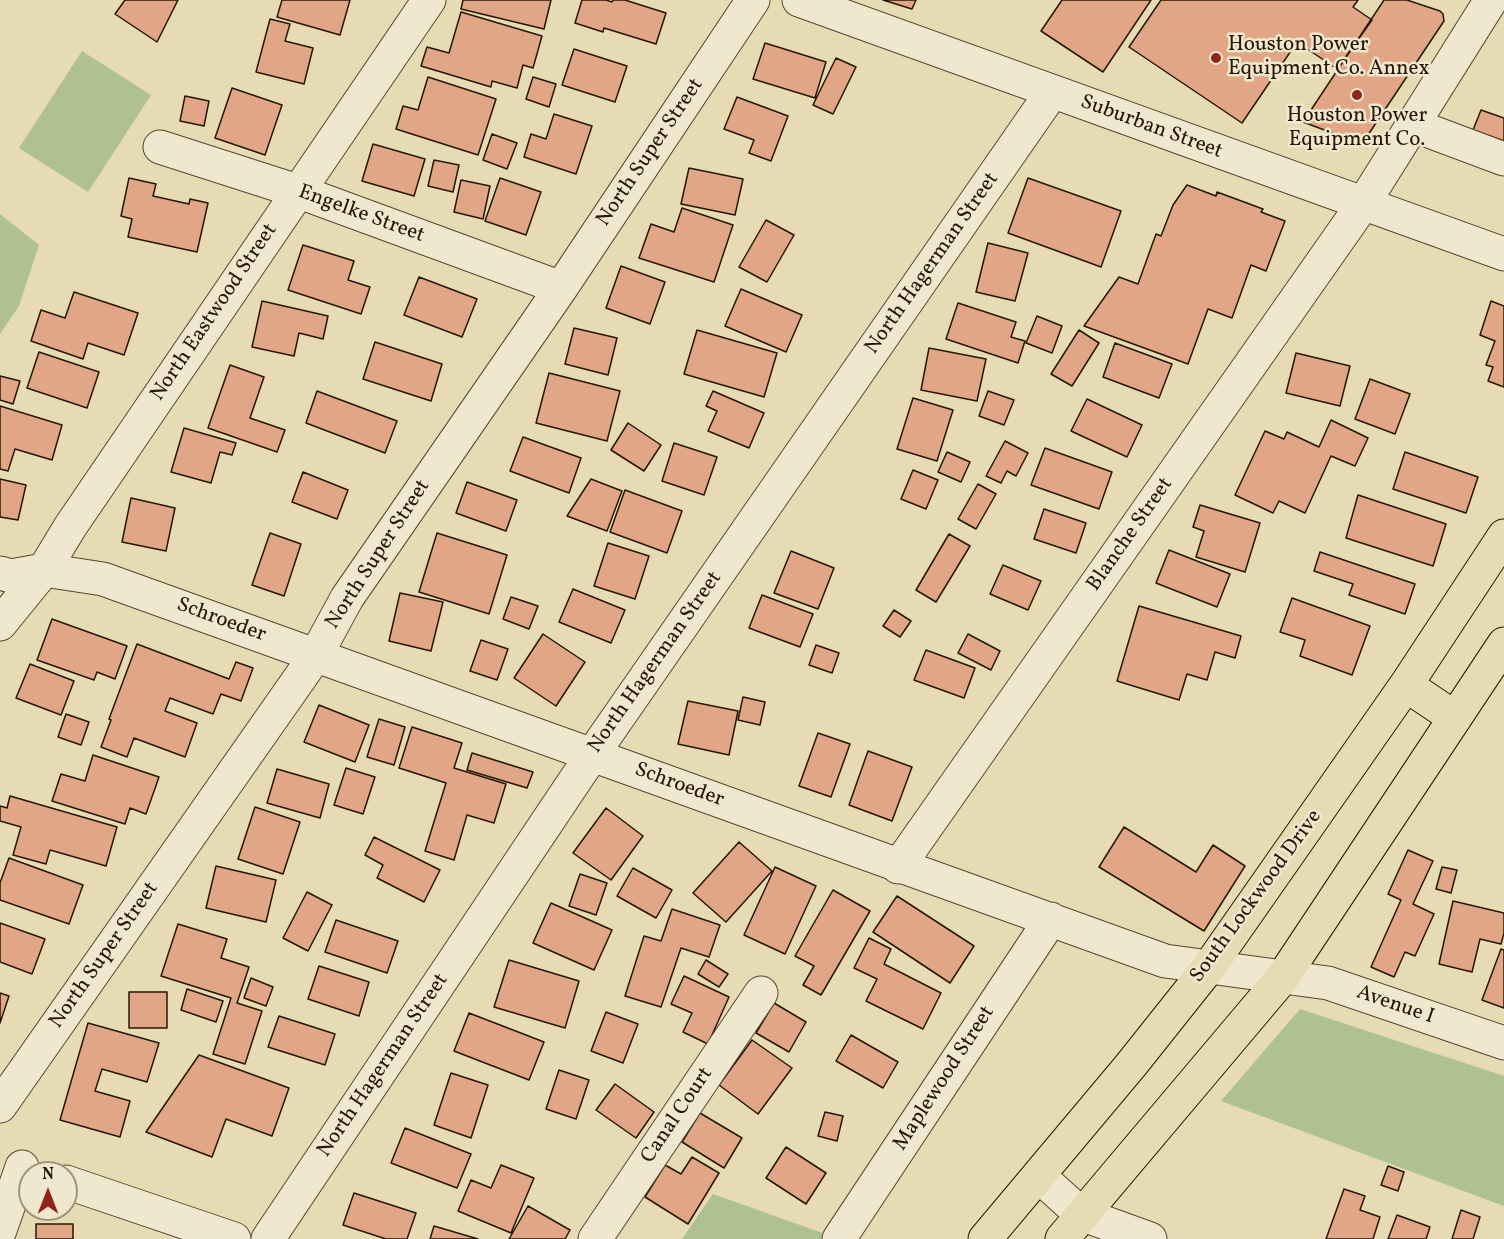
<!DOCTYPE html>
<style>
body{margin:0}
#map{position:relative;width:1504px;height:1239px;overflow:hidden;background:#e6dbb3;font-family:Vollkorn,serif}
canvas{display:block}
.north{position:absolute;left:18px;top:1161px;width:60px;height:60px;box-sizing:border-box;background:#efe8ce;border:2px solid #9f947e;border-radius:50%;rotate:0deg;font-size:16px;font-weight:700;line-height:24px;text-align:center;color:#261606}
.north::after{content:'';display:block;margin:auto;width:21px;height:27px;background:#8f2418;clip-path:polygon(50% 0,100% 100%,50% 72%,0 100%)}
</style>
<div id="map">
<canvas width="1504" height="1239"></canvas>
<div class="north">N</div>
</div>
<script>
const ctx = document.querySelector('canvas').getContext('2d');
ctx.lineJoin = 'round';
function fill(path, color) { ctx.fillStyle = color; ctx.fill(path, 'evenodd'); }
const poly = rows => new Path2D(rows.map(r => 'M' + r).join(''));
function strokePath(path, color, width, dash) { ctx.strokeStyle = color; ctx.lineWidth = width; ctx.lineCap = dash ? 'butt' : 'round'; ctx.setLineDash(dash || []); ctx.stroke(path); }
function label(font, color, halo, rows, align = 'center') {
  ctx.font = font + ' Vollkorn,serif'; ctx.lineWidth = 5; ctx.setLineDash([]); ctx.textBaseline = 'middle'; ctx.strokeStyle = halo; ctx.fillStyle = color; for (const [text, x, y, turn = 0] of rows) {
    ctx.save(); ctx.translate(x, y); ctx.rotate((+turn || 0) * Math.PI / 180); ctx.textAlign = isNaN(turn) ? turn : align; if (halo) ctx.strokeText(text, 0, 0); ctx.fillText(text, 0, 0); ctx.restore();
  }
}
const green = poly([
 [82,51,151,95,88,192,19,148],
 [0,214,39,245,19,306,0,334],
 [1300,1009,1504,1076,1504,1206,1221,1101],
 [713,1194,828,1235,825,1239,682,1239]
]);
const building = poly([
 [125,0,178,0,157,42,115,14,125,0],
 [282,0,350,0,340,35,277,17,282,0],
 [463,0,551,0,544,29,461,9,463,0],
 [582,0,606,0,612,2,613,0,625,0,666,13,656,44,604,28,603,32,575,23,582,0],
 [883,0,916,0,912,9,883,0],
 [1062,0,1151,0,1103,72,1041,31,1062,0],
 [1161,0,1358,0,1353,7,1372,20,1337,69,1297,42,1242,123,1129,47,1161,0],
 [1384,0,1407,0,1440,11,1443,14,1444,21,1362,144,1303,122,1384,0],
 [461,12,542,36,533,68,523,65,517,88,492,81,491,87,421,66,427,47,449,53,461,12],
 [270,19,290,24,285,41,313,48,304,84,256,72,270,19],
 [765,43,826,62,815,98,753,79,765,43],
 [574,49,627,66,615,102,562,85,574,49],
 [836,58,856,67,833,114,813,105,836,58],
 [428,77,496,99,478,155,396,129,403,106,418,110,428,77],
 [533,77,556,84,549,107,526,99,533,77],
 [232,88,282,105,265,155,215,138,232,88],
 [185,96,209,101,204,126,180,121,185,96],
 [737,97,788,116,771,161,749,153,754,140,724,129,737,97],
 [1481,110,1504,118,1504,141,1473,130,1481,110],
 [554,114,592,126,576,174,524,157,531,134,546,139,554,114],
 [492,134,517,143,507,169,483,160,492,134],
 [373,144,425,159,414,196,362,181,373,144],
 [434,160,459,165,453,192,428,186,434,160],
 [689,168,743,179,735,215,681,204,689,168],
 [129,178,156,184,153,196,189,204,190,199,208,203,197,252,128,237,132,219,121,216,129,178],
 [500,178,541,192,526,235,485,221,500,178],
 [1028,178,1121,211,1101,267,1008,233,1028,178],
 [461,180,490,186,483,219,454,212,461,180],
 [1187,185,1216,196,1217,192,1263,209,1261,212,1285,221,1266,271,1251,265,1232,318,1208,309,1188,364,1084,326,1119,277,1138,284,1156,234,1161,236,1173,205,1187,185],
 [682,208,733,225,714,282,639,258,651,224,674,232,682,208],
 [766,220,794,235,767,282,739,267,766,220],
 [988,243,1028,253,1015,301,976,292,988,243],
 [303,245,354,261,348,280,370,287,361,314,288,290,303,245],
 [621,266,665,282,650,324,606,308,621,266],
 [419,277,477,299,462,337,404,315,419,277],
 [741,289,802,315,786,352,725,326,741,289],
 [74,292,138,313,124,355,88,343,83,359,31,341,41,310,65,318,74,292],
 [262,301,328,316,323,339,299,333,294,356,252,347,262,301],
 [1491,301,1504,306,1504,387,1488,381,1493,367,1486,365,1495,341,1480,335,1491,301],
 [958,303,1016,322,1011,337,1025,341,1018,363,946,339,958,303],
 [1037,316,1062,326,1052,353,1026,343,1037,316],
 [574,328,617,338,608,375,565,364,574,328],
 [697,330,777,353,764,397,684,374,697,330],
 [1079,330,1099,343,1072,386,1051,374,1079,330],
 [375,342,442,364,431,401,363,379,375,342],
 [1115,343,1172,364,1159,398,1103,377,1115,343],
 [929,348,986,359,977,401,921,390,929,348],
 [39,352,99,372,87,408,27,388,39,352],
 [1296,353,1350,366,1340,406,1286,393,1296,353],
 [230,365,264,377,250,418,285,430,277,452,208,428,230,365],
 [549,373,620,391,607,441,536,423,549,373],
 [0,376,20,381,13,404,0,400,0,376],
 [1370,379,1410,394,1395,434,1355,419,1370,379],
 [317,391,397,421,385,453,306,423,317,391],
 [713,391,764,413,749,448,708,431,717,411,706,406,713,391],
 [988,391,1014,400,1004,425,979,416,988,391],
 [913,398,953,410,937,461,897,449,913,398],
 [1087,399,1142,425,1127,457,1071,431,1087,399],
 [0,406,62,425,52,460,15,449,8,471,0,469,0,406],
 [1331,420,1368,438,1355,466,1331,456,1305,513,1279,501,1273,513,1235,495,1265,431,1284,439,1287,432,1319,447,1331,420],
 [628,423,661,445,644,471,611,450,628,423],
 [184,428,236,443,232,455,220,452,211,483,171,472,184,428],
 [523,437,581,458,569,493,510,471,523,437],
 [1005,441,1028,453,1016,476,1007,471,1001,483,986,476,1005,441],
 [674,443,717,457,704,495,662,481,674,443],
 [1045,448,1112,472,1099,509,1031,485,1045,448],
 [947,452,970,462,961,482,938,472,947,452],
 [1405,452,1478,477,1466,513,1393,489,1405,452],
 [913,470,938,480,926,509,901,499,913,470],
 [303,472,348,490,337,519,292,502,303,472],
 [0,479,26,485,18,520,0,517,0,479],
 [591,479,622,491,607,531,567,516,591,479],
 [467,482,517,500,506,531,456,513,467,482],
 [978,484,996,494,976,529,958,519,978,484],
 [625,490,682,511,667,553,610,532,625,490],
 [1358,495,1446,524,1433,566,1346,538,1358,495],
 [131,498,175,508,166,551,122,542,131,498],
 [1200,505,1260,523,1245,572,1196,557,1204,531,1193,527,1200,505],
 [1044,509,1086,523,1076,553,1034,539,1044,509],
 [270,533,301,544,284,596,252,585,270,533],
 [437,533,507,555,489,614,419,592,437,533],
 [949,534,970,546,936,602,916,590,949,534],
 [608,543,649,556,635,599,594,586,608,543],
 [1169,550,1230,574,1217,607,1156,583,1169,550],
 [791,551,834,568,818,609,774,593,791,551],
 [1320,552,1415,584,1405,614,1349,595,1353,584,1314,571,1320,552],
 [1003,565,1041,581,1028,610,990,594,1003,565],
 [573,589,625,610,611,643,559,622,573,589],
 [400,593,443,602,431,651,389,641,400,593],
 [762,595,813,614,800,647,749,628,762,595],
 [511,597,538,606,529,629,503,619,511,597],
 [1292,598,1370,626,1352,675,1300,656,1305,640,1280,632,1292,598],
 [1139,606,1241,636,1235,658,1215,652,1207,680,1187,674,1179,700,1117,681,1139,606],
 [894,610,911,621,900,637,883,626,894,610],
 [52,619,127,646,115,679,97,672,94,680,37,660,52,619],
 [543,634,585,662,556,706,514,678,543,634],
 [968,634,1000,651,991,670,958,653,968,634],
 [481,640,508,649,497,680,470,671,481,640],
 [137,644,229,679,236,662,253,668,241,701,221,694,213,714,170,698,165,711,197,723,185,757,134,738,127,757,101,747,111,720,109,719,137,644],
 [816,645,839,653,832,673,809,665,816,645],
 [926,650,975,668,964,698,914,680,926,650],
 [30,664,74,681,61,715,16,698,30,664],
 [743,697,765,702,760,725,738,720,743,697],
 [688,701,738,711,729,755,678,744,688,701],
 [319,705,369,725,355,762,304,742,319,705],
 [66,714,89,722,81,745,58,737,66,714],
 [379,719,405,727,394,765,367,757,379,719],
 [412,727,462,743,454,768,506,784,494,823,467,815,454,860,425,851,446,783,399,768,412,727],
 [818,733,850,744,831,797,799,786,818,733],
 [868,751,912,767,892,821,849,805,868,751],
 [472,753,533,772,527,788,467,770,472,753],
 [93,755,159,777,146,814,130,808,125,824,52,801,61,774,85,781,93,755],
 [346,768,375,777,363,814,334,805,346,768],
 [277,769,329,784,320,818,267,803,277,769],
 [10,796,117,827,106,866,50,850,46,864,13,855,21,827,0,821,0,806,7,808,10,796],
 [255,807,300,822,283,874,238,859,255,807],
 [606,808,643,836,611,880,573,853,606,808],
 [1124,827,1196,872,1213,845,1245,866,1204,931,1099,867,1124,827],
 [374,837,440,870,424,902,377,878,383,865,365,855,374,837],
 [739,842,772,871,726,922,693,893,739,842],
 [1408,850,1433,861,1413,904,1434,914,1415,956,1405,952,1394,977,1371,967,1401,900,1388,894,1408,850],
 [9,858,83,885,69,924,0,900,0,883,9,858],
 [216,866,276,880,266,922,206,908,216,866],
 [775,867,816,886,785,954,744,935,775,867],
 [1442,867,1457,870,1451,893,1436,889,1442,867],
 [633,868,672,890,656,918,617,896,633,868],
 [580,874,607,883,596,915,569,906,580,874],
 [833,890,870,911,821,995,803,985,814,966,795,956,833,890],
 [307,892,332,905,308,951,283,938,307,892],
 [897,896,974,946,950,983,873,932,897,896],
 [1453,901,1504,913,1504,933,1501,944,1480,939,1472,972,1439,964,1453,901],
 [551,903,612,930,594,970,533,943,551,903],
 [672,909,720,925,709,957,681,948,661,1007,625,996,644,936,661,941,672,909],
 [336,920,398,941,387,973,325,952,336,920],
 [0,923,45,939,32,974,0,962,0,923],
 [178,924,227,939,221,958,249,967,237,1003,262,1011,245,1064,213,1054,231,998,161,976,178,924],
 [869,938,891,949,884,964,941,993,923,1029,866,1001,877,979,854,968,869,938],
 [1501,949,1504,950,1504,1008,1482,1000,1501,949],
 [509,960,579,981,565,1028,494,1007,509,960],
 [706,960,728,974,719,987,698,974,706,960],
 [319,966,369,982,359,1016,308,999,319,966],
 [684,976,729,997,708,1044,683,1032,692,1013,671,1004,684,976],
 [251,978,273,987,266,1006,244,998,251,978],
 [187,989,223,1001,216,1022,181,1010,187,989],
 [129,992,167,992,167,1028,129,1028,129,992],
 [0,993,9,996,0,1023,0,993],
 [774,1003,806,1022,789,1052,756,1033,774,1003],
 [606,1012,638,1024,623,1063,591,1051,606,1012],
 [469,1013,544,1042,529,1080,454,1051,469,1013],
 [279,1016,335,1034,325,1065,268,1047,279,1016],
 [88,1023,159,1043,147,1082,102,1069,95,1091,130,1101,120,1137,60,1120,88,1023],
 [851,1035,898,1062,883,1088,836,1061,851,1035],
 [752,1040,792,1068,758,1114,719,1085,752,1040],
 [199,1055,289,1088,272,1136,226,1119,212,1157,146,1132,199,1055],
 [559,1070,589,1080,576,1119,546,1109,559,1070],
 [451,1073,488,1085,471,1138,434,1125,451,1073],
 [615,1084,654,1112,636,1138,596,1110,615,1084],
 [825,1112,843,1116,837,1141,818,1136,825,1112],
 [700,1113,742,1138,724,1168,682,1142,700,1113],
 [405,1128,471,1154,457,1188,391,1163,405,1128],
 [786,1147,826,1173,806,1204,766,1178,786,1147],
 [692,1157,719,1173,688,1224,645,1197,665,1165,681,1174,692,1157],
 [501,1165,534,1178,511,1233,458,1211,471,1180,491,1188,501,1165],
 [1388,1166,1404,1172,1398,1191,1381,1185,1388,1166],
 [1344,1189,1365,1196,1360,1210,1380,1217,1373,1239,1326,1239,1344,1189],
 [354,1193,416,1213,407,1239,386,1239,343,1225,354,1193],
 [528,1206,570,1230,565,1239,509,1239,528,1206],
 [1461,1210,1480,1217,1473,1239,1452,1239,1461,1210],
 [1397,1215,1430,1227,1426,1239,1388,1239,1397,1215],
 [36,1224,73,1224,73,1239,36,1239,36,1224],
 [434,1226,478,1239,430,1239,434,1226]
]);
const minor = poly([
 [799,0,1504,254],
 [1413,125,1504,159],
 [160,147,297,191,561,288],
 [0,573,11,576,44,570,103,579,1165,961,1328,983,1504,1043],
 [0,624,44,570,70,527,429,0],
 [898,867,1363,204,1491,0],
 [0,1106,316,655,347,598,561,288,753,0],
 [1039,1176,1081,1214,1150,1239],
 [66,1182,234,1239],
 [0,1230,22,1167],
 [268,1239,592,755,1052,92],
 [595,1239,761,993],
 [839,1239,1051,919]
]);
const major = poly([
 [1406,685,1455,718],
 [985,1239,1131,1065,1209,967,1406,685,1504,536],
 [1062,1239,1283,977,1504,644]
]);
const markers = [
 [1216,58,6,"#8f2418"],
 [1357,95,6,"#8f2418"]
];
const poiNames = [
 ["Houston Power",1228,46],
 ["Equipment Co. Annex",1228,70],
 ["Houston Power",1357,117,"center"],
 ["Equipment Co.",1357,141,"center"]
];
const streetNames = [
 ["Suburban Street",1151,128,20],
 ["North Super Street",651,153,-56],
 ["Engelke Street",361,215,20],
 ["North Hagerman Street",933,264,-55],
 ["North Eastwood Street",215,313,-56],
 ["Blanche Street",1131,535,-55],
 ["North Super Street",379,555,-57],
 ["Schroeder",221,621,20],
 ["North Hagerman Street",656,663,-55],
 ["Schroeder",679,786,20],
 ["South Lockwood Drive",1257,897,-54],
 ["North Super Street",105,956,-55],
 ["Avenue I",1395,1006,19],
 ["North Hagerman Street",384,1066,-56],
 ["Maplewood Street",945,1079,-57],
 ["Canal Court",678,1116,-56]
];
fill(green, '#b0c190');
fill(building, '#e0a685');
strokePath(building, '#261606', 1.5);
strokePath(minor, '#564731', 35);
strokePath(major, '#261606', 35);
strokePath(minor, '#efe8ce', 33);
strokePath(major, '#e6dbb3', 33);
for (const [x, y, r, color] of markers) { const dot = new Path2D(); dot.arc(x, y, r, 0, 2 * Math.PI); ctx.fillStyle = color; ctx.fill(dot); strokePath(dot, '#efe8ce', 2); }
label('21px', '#261606', '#efe8ce', poiNames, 'left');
label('21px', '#261606', '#efe8ce', streetNames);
</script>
